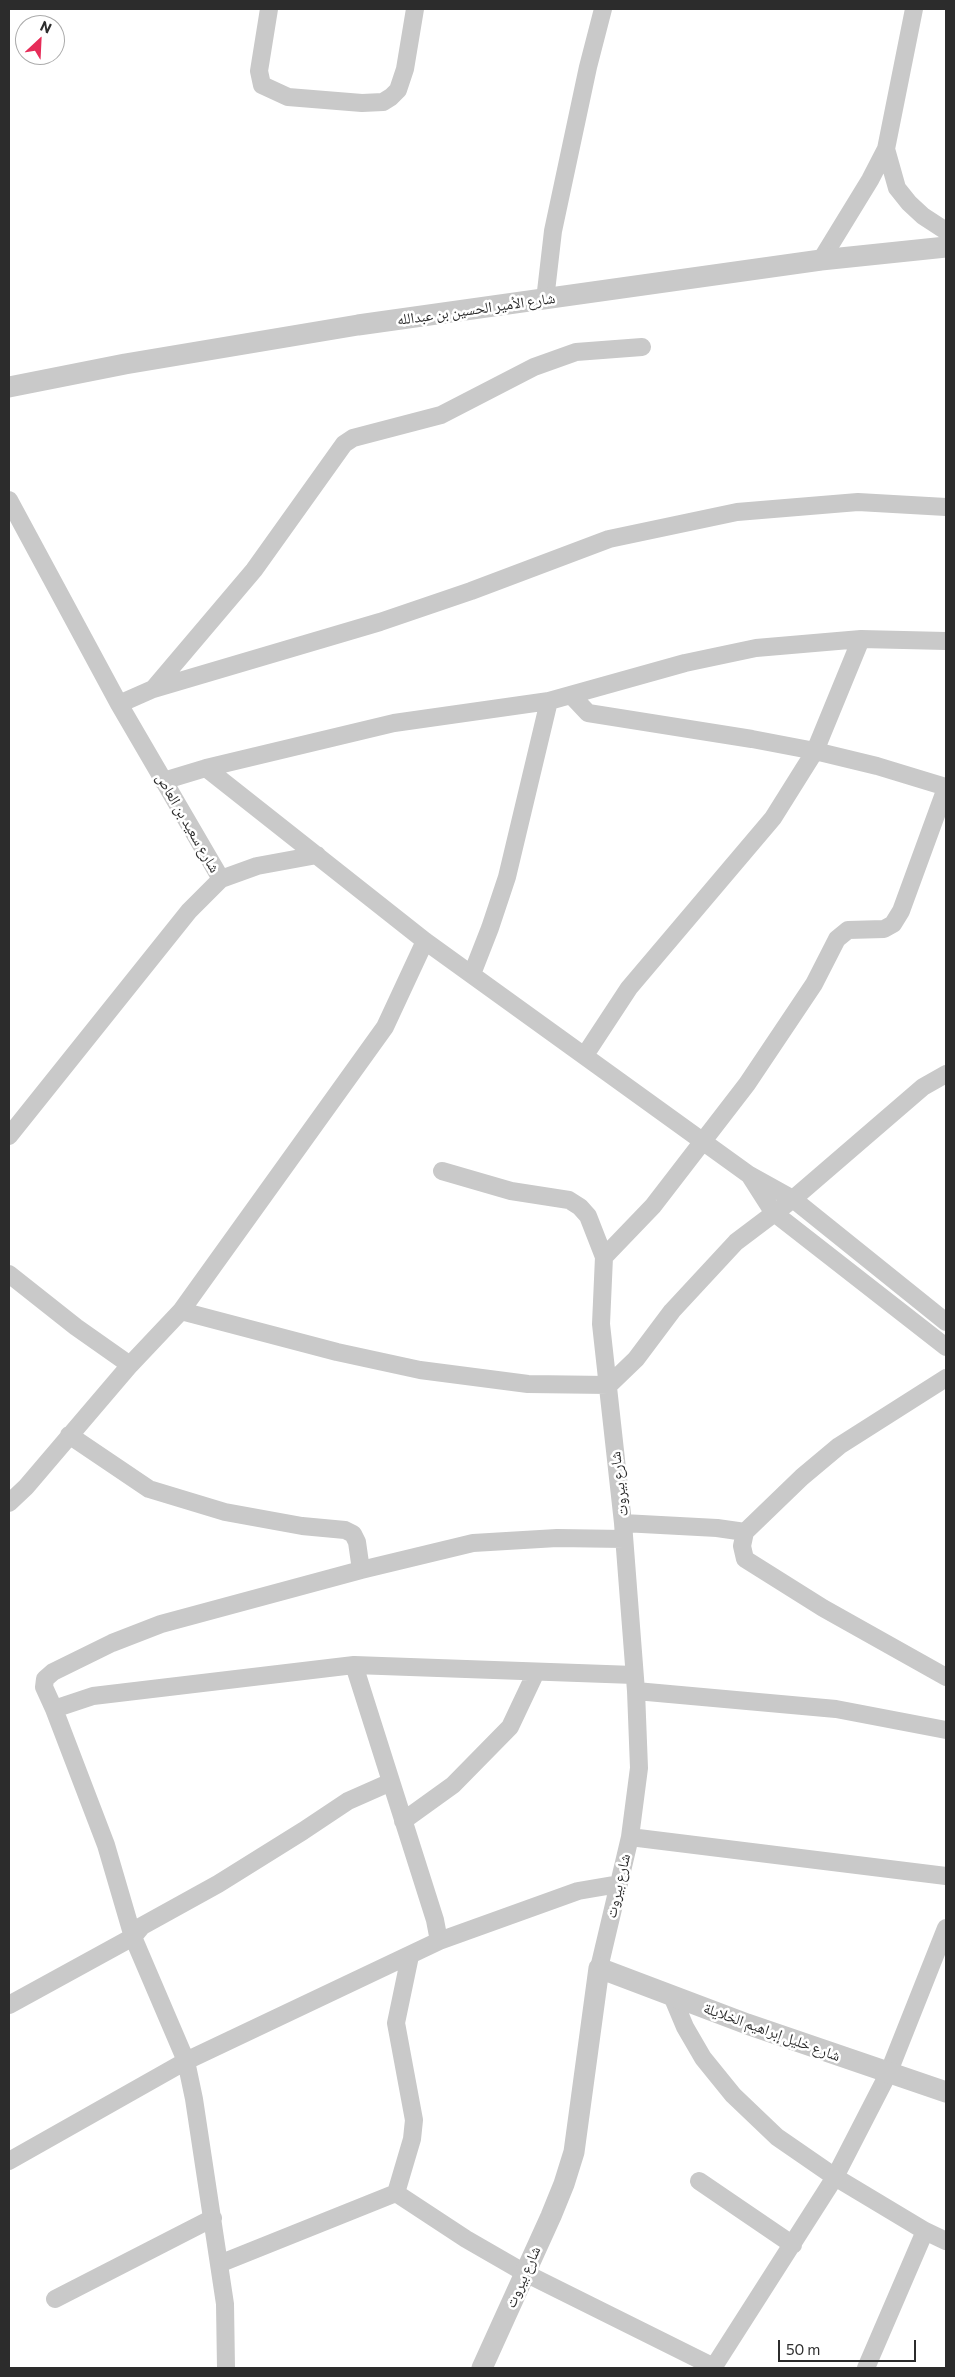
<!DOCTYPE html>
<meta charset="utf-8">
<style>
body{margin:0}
#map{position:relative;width:955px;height:2377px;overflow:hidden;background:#fff;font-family:Commissioner,sans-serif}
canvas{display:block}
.frame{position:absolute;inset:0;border:10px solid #2c2c2c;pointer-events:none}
.north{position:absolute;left:15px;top:15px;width:50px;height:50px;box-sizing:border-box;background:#fff;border:1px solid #ababab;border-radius:50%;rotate:25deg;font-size:14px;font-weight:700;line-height:20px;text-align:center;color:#2c2c2c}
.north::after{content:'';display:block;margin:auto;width:18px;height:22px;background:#e62c58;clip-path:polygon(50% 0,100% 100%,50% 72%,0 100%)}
.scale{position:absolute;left:778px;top:2340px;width:138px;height:22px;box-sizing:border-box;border:2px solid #2c2c2c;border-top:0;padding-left:6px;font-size:15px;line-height:18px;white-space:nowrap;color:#2c2c2c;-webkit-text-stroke:4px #fff;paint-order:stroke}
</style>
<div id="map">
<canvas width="955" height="2377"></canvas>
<div class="frame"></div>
<div class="north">N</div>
<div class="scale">50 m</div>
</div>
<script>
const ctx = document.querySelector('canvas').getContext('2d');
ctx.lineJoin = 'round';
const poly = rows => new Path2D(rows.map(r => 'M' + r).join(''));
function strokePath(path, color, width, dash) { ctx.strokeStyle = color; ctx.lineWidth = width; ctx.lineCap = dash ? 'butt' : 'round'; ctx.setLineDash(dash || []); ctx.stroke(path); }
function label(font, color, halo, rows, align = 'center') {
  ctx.font = font + ' Commissioner,"Noto Naskh Arabic",sans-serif'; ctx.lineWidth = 5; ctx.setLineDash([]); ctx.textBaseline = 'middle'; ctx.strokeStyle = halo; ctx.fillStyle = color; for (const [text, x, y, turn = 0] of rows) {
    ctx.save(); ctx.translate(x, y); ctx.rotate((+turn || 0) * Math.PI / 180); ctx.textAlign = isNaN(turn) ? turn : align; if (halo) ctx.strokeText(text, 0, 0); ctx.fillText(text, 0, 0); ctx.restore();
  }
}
const minor = poly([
 [269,9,259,71,262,85,288,97,362,103,383,102,391,97,398,90,405,69,415,9],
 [886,149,897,188,909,203,923,216,946,231],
 [821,260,870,180,886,149,914,9],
 [545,300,553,231,588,67,603,9],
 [9,500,119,704,221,879,189,911,9,1136],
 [154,688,254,570,344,444,353,438,441,415,534,367,576,352,642,347],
 [571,695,588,713,752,739,815,751,877,766,946,787],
 [119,704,153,689,380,622,471,591,609,539,737,512,858,502,946,507],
 [206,768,425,941,748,1174,793,1199,946,1322],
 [163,781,206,768,394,723,549,701,685,663,756,648,861,639,946,641],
 [221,879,257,866,317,855],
 [472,974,490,928,507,877,549,701],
 [585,1055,629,988,773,818,815,751,861,639],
 [442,1171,511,1191,569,1200,580,1207,588,1216,604,1257,601,1324,623,1523,636,1691,639,1768,630,1837,599,1968],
 [750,1176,773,1212,946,1347],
 [604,1257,653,1206,747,1084,814,984,837,939,848,930,884,929,893,924,901,911,946,788],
 [9,1274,76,1327,130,1365],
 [181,1311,337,1352,420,1370,528,1384,609,1385,636,1359,672,1311,736,1242,793,1199,923,1087,946,1074],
 [69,1435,149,1489,225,1512,302,1526,345,1530,353,1534,357,1542,361,1570],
 [9,1503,26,1487,130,1365,181,1311,385,1027,425,941],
 [623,1523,717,1528,745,1532,802,1477,839,1446,946,1378],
 [745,1532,742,1546,745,1559,823,1608,946,1677],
 [636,1691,836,1709,946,1730],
 [54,1709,44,1687,45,1679,53,1672,112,1643,161,1624,361,1570,473,1543,557,1538,624,1539],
 [403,1821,453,1785,510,1727,536,1672],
 [630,1837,946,1876],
 [439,1941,578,1891,619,1884],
 [672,1996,685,2027,703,2058,733,2095,777,2137,835,2177,925,2231,946,2241],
 [9,2005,133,1937,142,1926,218,1884,303,1831,348,1801,391,1782],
 [9,2161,186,2061,439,1941,435,1920,354,1665],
 [699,2181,793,2245],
 [396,2193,466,2239,525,2273,714,2367],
 [219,2264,396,2193,412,2139,414,2120,396,2023,410,1956],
 [55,2299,213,2218],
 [226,2368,225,2304,194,2099,186,2061,133,1937,106,1845,54,1709,93,1696,354,1665,634,1675],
 [713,2368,835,2177,888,2074,946,1928],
 [866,2368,925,2231]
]);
const tertiary = poly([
 [9,387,125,364,358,325,821,260,946,247],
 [482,2368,551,2216,564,2184,574,2152,599,1968,747,2024,946,2092]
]);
const streetNames = [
 ["شارع الأمير الحسين بن عبدالله",476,309,-8],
 ["شارع سعيد بن العاص",188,823,60],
 ["شارع بيروت",619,1484,-97],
 ["شارع بيروت",618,1886,-77],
 ["شارع خليل إبراهيم الخلايلة",772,2032,20],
 ["شارع بيروت",523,2277,-66]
];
strokePath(minor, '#c9c9c9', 18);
strokePath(tertiary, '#c9c9c9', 21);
label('15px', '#2c2c2c', '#fff', streetNames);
</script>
